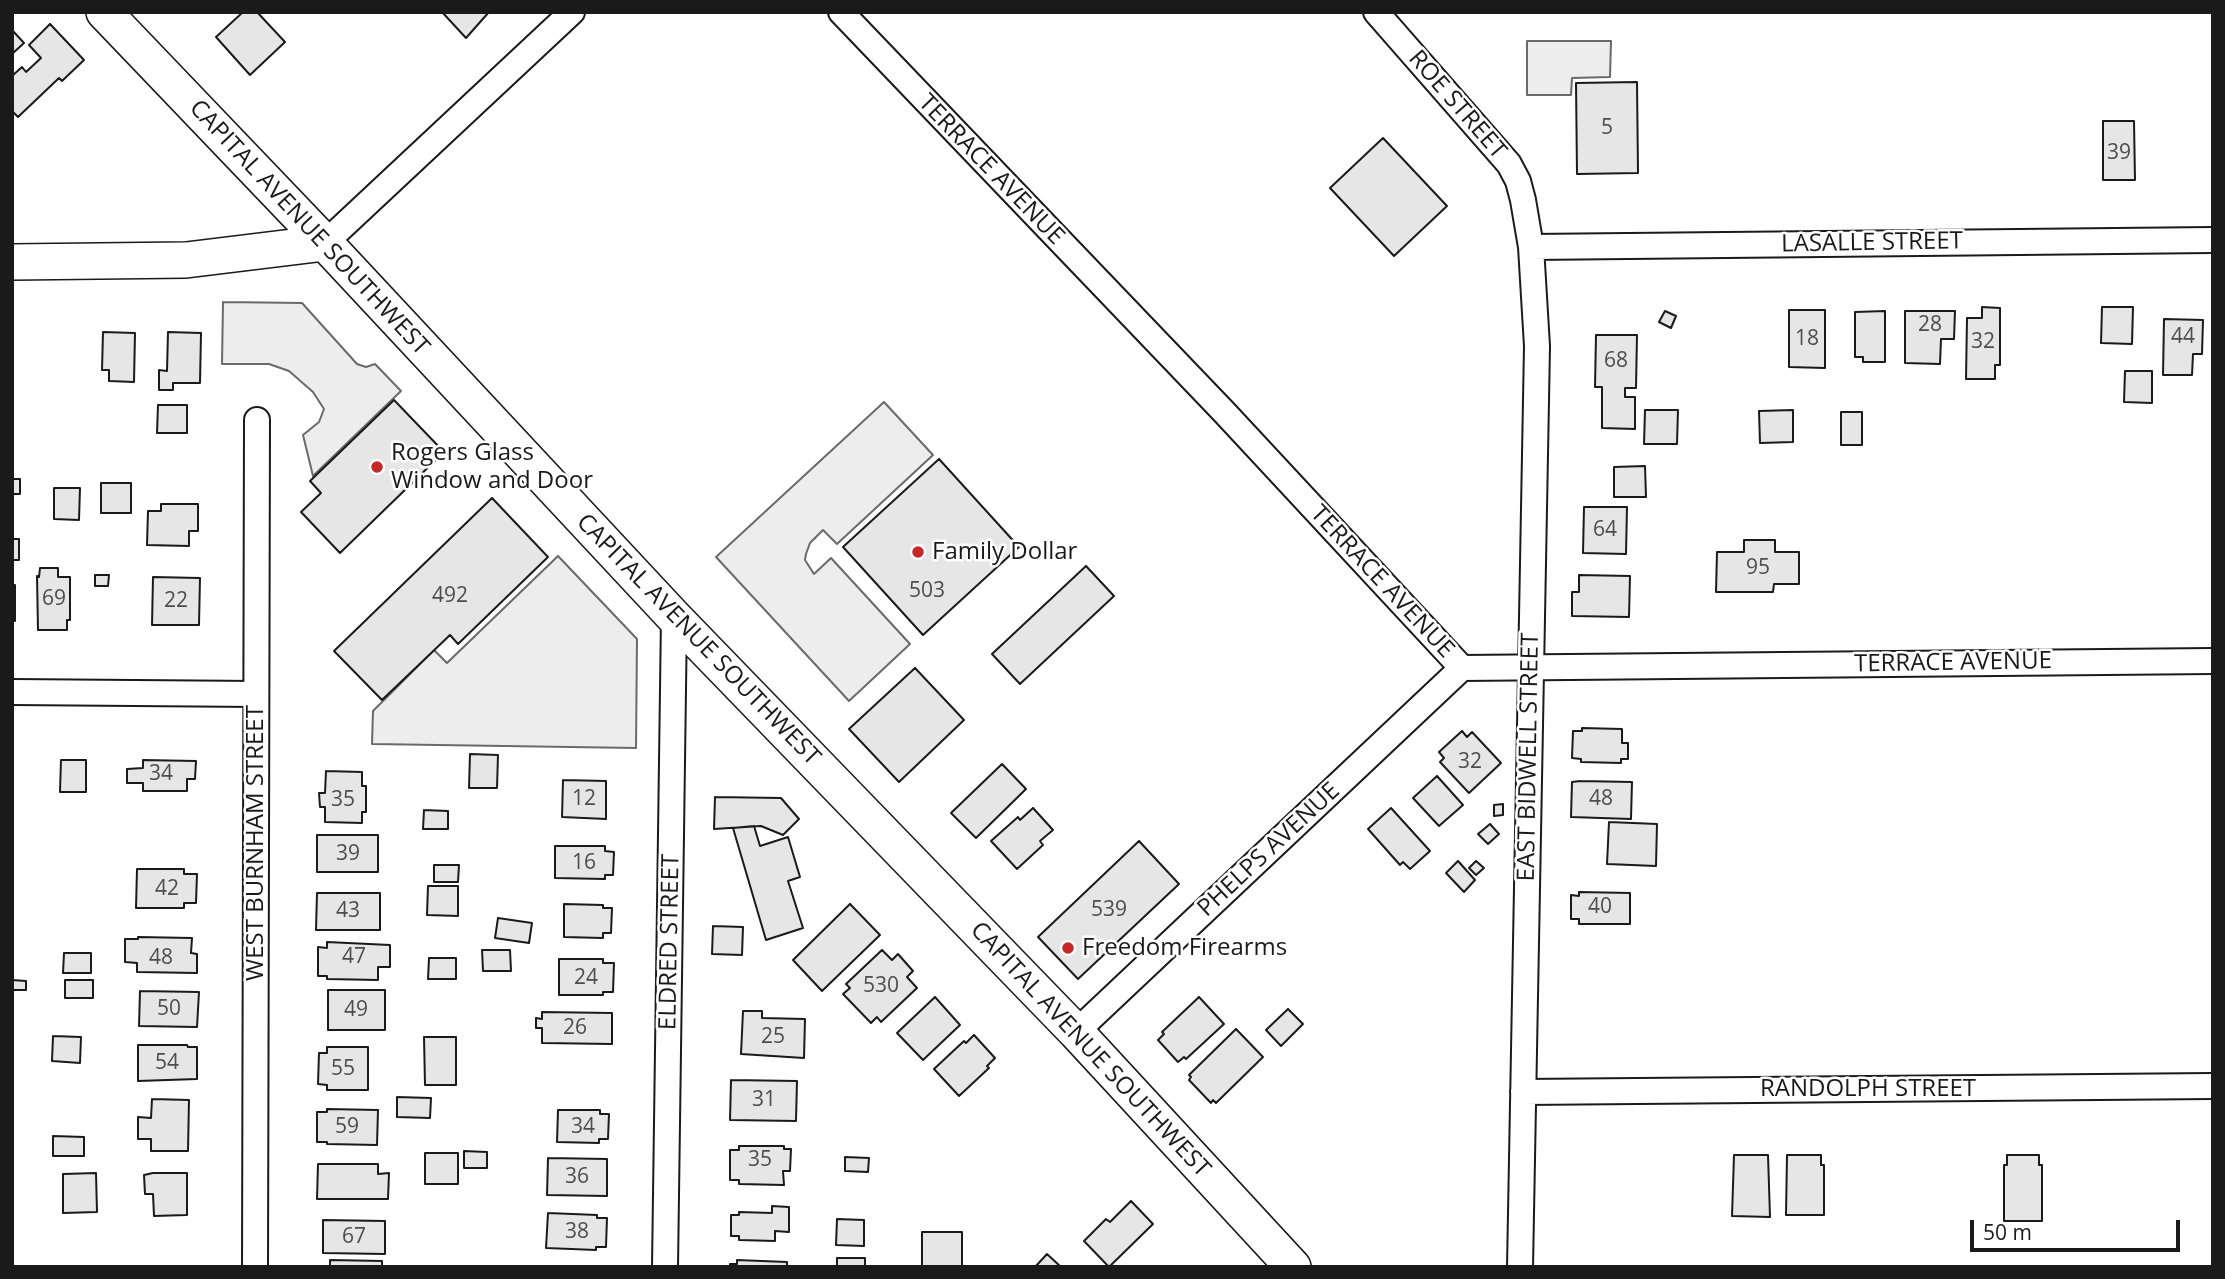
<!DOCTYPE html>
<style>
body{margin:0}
#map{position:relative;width:2225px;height:1279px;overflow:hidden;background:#fff;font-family:"Open Sans",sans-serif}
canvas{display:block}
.frame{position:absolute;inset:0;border:14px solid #1a1a1a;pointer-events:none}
.scale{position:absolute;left:1970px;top:1220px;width:210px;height:32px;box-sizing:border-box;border:4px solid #1a1a1a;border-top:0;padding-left:9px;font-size:21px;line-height:24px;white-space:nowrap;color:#1a1a1a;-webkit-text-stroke:5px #fff;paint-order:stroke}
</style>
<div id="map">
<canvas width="2225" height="1279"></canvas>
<div class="frame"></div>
<div class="scale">50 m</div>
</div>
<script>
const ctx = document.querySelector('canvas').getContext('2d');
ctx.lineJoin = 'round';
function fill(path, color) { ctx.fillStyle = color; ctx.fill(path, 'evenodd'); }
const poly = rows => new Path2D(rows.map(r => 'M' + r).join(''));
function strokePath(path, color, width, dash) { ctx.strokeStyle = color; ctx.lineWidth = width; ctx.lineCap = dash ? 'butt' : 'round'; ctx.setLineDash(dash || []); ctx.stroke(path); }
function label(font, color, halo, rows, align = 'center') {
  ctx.font = font + ' "Open Sans",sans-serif'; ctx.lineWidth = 5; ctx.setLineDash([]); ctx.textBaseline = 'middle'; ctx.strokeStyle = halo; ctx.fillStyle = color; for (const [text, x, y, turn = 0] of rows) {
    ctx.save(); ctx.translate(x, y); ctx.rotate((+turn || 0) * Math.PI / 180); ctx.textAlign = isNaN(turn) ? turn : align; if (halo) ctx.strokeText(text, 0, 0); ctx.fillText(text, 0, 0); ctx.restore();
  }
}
const parking = poly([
 [1527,41,1611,41,1610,77,1572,78,1571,95,1527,95,1527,41],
 [223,302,302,303,357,364,366,367,375,364,401,391,313,476,303,435,319,422,324,409,313,392,289,371,269,364,222,364,223,302],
 [884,402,933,455,837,544,823,530,810,543,806,554,805,560,814,574,831,558,910,644,849,701,716,557,884,402],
 [558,556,637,639,636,748,372,744,373,711,434,650,447,663,558,556]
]);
const building = poly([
 [243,12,257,12,285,42,250,75,216,37,243,12],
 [442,12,489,12,466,38,442,12],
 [50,24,84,60,62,81,59,78,18,117,12,111,12,76,22,67,26,72,41,58,29,45,50,24],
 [12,30,24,43,12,54,12,30],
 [1637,82,1638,173,1577,174,1576,83,1637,82],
 [2103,121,2134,121,2135,180,2103,180,2103,121],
 [1383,138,1447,206,1394,256,1330,188,1383,138],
 [1982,307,2000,308,2000,365,1995,365,1995,379,1966,379,1967,318,1982,318,1982,307],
 [2102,307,2133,307,2132,344,2101,343,2102,307],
 [1789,310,1825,310,1825,368,1789,367,1789,310],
 [1665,311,1676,316,1671,328,1659,322,1665,311],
 [1885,311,1885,362,1863,362,1863,357,1855,357,1855,312,1885,311],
 [1905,311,1955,311,1954,339,1941,339,1940,364,1905,363,1905,311],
 [2164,319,2203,320,2202,354,2193,354,2192,375,2163,375,2164,319],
 [103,332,135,333,134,382,109,381,109,370,102,370,103,332],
 [168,332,201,333,200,383,173,383,173,390,159,390,159,370,167,371,168,332],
 [1596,335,1637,335,1636,388,1625,388,1625,397,1635,397,1635,429,1602,428,1602,387,1595,387,1596,335],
 [2125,371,2152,371,2152,403,2124,402,2125,371],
 [394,400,444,452,340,553,301,512,321,493,310,481,394,400],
 [158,405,187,405,187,433,157,433,158,405],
 [1645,410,1678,410,1677,444,1644,444,1645,410],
 [1793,410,1793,442,1760,443,1759,411,1793,410],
 [1841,412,1862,412,1862,445,1841,445,1841,412],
 [939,459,1019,547,923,635,843,547,939,459],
 [1645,466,1646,497,1614,497,1614,467,1645,466],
 [12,479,20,479,20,494,12,494,12,479],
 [101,483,131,483,131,513,101,513,101,483],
 [54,488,80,488,79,520,54,519,54,488],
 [492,498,548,557,458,644,450,635,382,700,334,651,492,498],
 [161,504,198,504,198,531,189,531,189,546,147,545,148,511,161,511,161,504],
 [1584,507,1627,507,1626,554,1583,553,1584,507],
 [12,539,19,539,19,560,12,560,12,539],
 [1744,540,1775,540,1775,552,1799,552,1799,584,1774,584,1773,592,1716,592,1717,552,1744,552,1744,540],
 [1086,566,1114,596,1020,684,992,654,1086,566],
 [40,568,58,568,58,577,70,577,70,620,67,620,67,630,38,630,37,576,39,577,40,568],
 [95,575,109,575,108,586,95,586,95,575],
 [1579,575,1630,576,1629,617,1572,616,1572,592,1579,592,1579,575],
 [153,577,200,578,199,625,152,625,153,577],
 [12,585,15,585,15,621,12,621,12,585],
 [915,668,964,720,899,782,849,729,915,668],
 [1582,728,1622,729,1622,743,1628,743,1628,759,1621,759,1621,763,1581,762,1581,759,1572,758,1573,731,1582,731,1582,728],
 [1462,731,1467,737,1472,732,1501,763,1469,793,1440,762,1444,758,1439,752,1462,731],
 [470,754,498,755,497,788,469,788,470,754],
 [61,760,86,760,86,792,60,792,61,760],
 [143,760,196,761,195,779,187,779,187,791,143,791,143,783,127,783,127,769,143,768,143,760],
 [1002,764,1026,789,976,838,951,813,1002,764],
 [326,771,362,772,362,786,366,786,366,812,362,812,362,823,325,822,325,807,320,807,319,793,325,793,326,771],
 [1437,776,1463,805,1439,826,1413,798,1437,776],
 [563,780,606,781,606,819,562,817,563,780],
 [1580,781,1632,782,1631,819,1571,817,1572,782,1580,781],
 [715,797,781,798,799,819,783,835,761,826,714,829,715,797],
 [1503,804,1503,815,1494,816,1494,805,1503,804],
 [1033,808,1053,830,1040,841,1043,845,1017,869,991,841,1018,817,1020,820,1033,808],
 [1391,808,1430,851,1410,869,1403,862,1400,865,1368,829,1391,808],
 [424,810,448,811,448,829,423,829,424,810],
 [1609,822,1657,824,1656,866,1607,864,1609,822],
 [1490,824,1499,834,1488,844,1478,834,1490,824],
 [754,826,760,846,788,837,800,877,788,881,803,928,766,940,733,828,754,826],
 [317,835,378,835,378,872,317,872,317,835],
 [1139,841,1179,884,1078,979,1038,937,1139,841],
 [555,846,605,846,605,851,614,852,613,875,605,875,605,879,555,878,555,846],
 [1458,861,1475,880,1464,892,1446,873,1458,861],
 [1476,861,1484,868,1476,875,1469,868,1476,861],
 [434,865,459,865,458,882,434,882,434,865],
 [137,869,184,869,184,874,197,874,196,903,184,903,184,908,136,908,137,869],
 [428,886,458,886,458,916,427,915,428,886],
 [1579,892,1630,893,1630,924,1579,924,1579,919,1571,919,1571,895,1579,896,1579,892],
 [317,893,380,893,380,930,316,930,317,893],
 [564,904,603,905,603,908,612,908,611,933,603,933,603,938,564,937,564,904],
 [850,904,880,935,822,991,793,960,850,904],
 [498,918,532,923,529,943,495,938,498,918],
 [713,926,743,927,742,955,712,954,713,926],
 [138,937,192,938,191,953,197,954,197,973,137,972,137,963,125,962,125,939,138,939,138,937],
 [327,942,390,945,390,967,378,967,378,980,327,979,327,976,318,976,318,947,327,948,327,942],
 [482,950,510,950,511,971,483,971,482,950],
 [882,950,892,960,898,954,913,971,907,977,917,988,881,1022,877,1017,871,1023,843,994,850,988,846,984,882,950],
 [64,953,91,953,91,973,63,973,64,953],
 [429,958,456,958,456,979,428,979,429,958],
 [559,959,603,959,603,963,614,963,613,992,603,992,603,995,559,995,559,959],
 [12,980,26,981,26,990,12,990,12,980],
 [65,980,93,980,93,998,65,998,65,980],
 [328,990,385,990,385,1030,328,1030,328,990],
 [140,991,199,992,197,1027,139,1026,140,991],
 [935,997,960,1025,923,1060,897,1033,935,997],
 [1199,997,1224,1024,1186,1059,1184,1057,1178,1062,1158,1040,1164,1034,1162,1032,1199,997],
 [1288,1009,1303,1024,1281,1046,1266,1030,1288,1009],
 [743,1011,762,1011,762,1018,805,1019,804,1058,741,1054,743,1011],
 [542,1012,612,1013,612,1044,542,1043,542,1028,536,1028,536,1018,542,1019,542,1012],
 [1236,1029,1263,1057,1216,1103,1213,1100,1211,1103,1189,1080,1191,1077,1189,1075,1236,1029],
 [974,1035,995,1058,987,1066,989,1068,959,1096,934,1069,964,1041,966,1043,974,1035],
 [53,1036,81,1037,80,1063,52,1061,53,1036],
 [424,1037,456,1037,456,1085,425,1085,424,1037],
 [138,1045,187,1045,188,1047,197,1047,197,1079,138,1081,138,1045],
 [327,1047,368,1047,368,1090,327,1090,327,1085,318,1084,319,1053,327,1053,327,1047],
 [731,1080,797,1081,796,1121,730,1120,731,1080],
 [397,1097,431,1098,430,1118,397,1117,397,1097],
 [152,1099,189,1100,188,1151,151,1151,151,1139,138,1139,138,1117,151,1118,152,1099],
 [327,1109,378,1110,377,1145,327,1144,327,1142,317,1142,317,1112,327,1112,327,1109],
 [558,1110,600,1110,600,1114,609,1114,608,1139,599,1139,599,1143,557,1142,558,1110],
 [53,1136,84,1137,84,1156,53,1156,53,1136],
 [739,1146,784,1146,784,1149,791,1149,790,1171,783,1171,784,1185,739,1184,739,1180,730,1180,730,1150,739,1150,739,1146],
 [464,1151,487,1152,487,1168,464,1168,464,1151],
 [425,1153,458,1153,458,1184,425,1184,425,1153],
 [1734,1155,1768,1155,1770,1217,1732,1216,1734,1155],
 [1787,1155,1821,1155,1821,1165,1824,1165,1824,1215,1786,1215,1787,1155],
 [2007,1155,2039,1155,2039,1165,2042,1165,2042,1221,2004,1221,2004,1165,2007,1165,2007,1155],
 [845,1157,869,1158,868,1172,845,1171,845,1157],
 [548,1158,607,1159,607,1196,547,1195,548,1158],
 [318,1164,378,1164,378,1174,389,1173,388,1199,317,1199,318,1164],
 [96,1173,97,1212,63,1213,63,1174,96,1173],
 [153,1173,187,1173,187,1215,154,1216,153,1194,145,1194,144,1175,153,1173],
 [1131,1201,1153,1224,1109,1267,1084,1241,1106,1219,1110,1222,1131,1201],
 [772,1206,789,1207,789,1232,775,1231,775,1241,739,1240,739,1236,731,1236,731,1215,739,1215,739,1212,772,1213,772,1206],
 [548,1213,597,1215,597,1218,607,1218,606,1247,596,1247,596,1250,546,1248,548,1213],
 [837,1219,864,1220,864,1246,836,1245,837,1219],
 [323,1220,385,1221,385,1254,323,1253,323,1220],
 [922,1232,962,1232,962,1267,922,1267,922,1232],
 [1047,1254,1061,1267,1035,1267,1047,1254],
 [837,1258,865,1258,865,1267,837,1267,837,1258],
 [330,1260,382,1261,382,1267,330,1267,330,1260],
 [737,1260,787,1262,787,1267,730,1267,730,1264,737,1264,737,1260]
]);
const street = poly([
 [841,12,1225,413,1462,668,2213,661],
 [1376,12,1509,164,1518,181,1523,200,1531,247,1537,346,1520,1267],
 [325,243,572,12],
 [1531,247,2213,240],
 [12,692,256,694],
 [1076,1032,1462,668],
 [1523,1092,2213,1086],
 [255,1267,257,420],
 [665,1267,674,617]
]);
const secondary = poly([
 [104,12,325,243,674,617,1076,1032,1293,1267],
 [12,262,186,260,325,243]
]);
const markers = [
 [377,467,7,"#c62828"],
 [918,552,7,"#c62828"],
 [1068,948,7,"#c62828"]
];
const numberNames = [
 ["5",1607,128],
 ["39",2119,153],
 ["28",1930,325],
 ["44",2183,337],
 ["18",1807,339],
 ["32",1983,342],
 ["68",1616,361],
 ["64",1605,530],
 ["95",1758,568],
 ["503",927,591],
 ["492",450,596],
 ["69",54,599],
 ["22",176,601],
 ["32",1470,762],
 ["34",161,774],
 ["12",584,799],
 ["48",1601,799],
 ["35",343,800],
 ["39",348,854],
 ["16",584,863],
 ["42",167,889],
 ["40",1600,907],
 ["539",1109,910],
 ["43",348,911],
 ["47",354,957],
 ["48",161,958],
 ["24",586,978],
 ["530",881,986],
 ["50",169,1009],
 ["49",356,1010],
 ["26",575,1028],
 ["25",773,1037],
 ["54",167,1063],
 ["55",343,1069],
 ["31",764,1100],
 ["59",347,1127],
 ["34",583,1127],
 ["35",760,1160],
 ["36",577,1177],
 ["38",577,1232],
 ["67",354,1237]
];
const streetNames = [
 ["ROE STREET",1457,105,49],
 ["TERRACE AVENUE",991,170,46],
 ["CAPITAL AVENUE SOUTHWEST",309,228,47],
 ["LASALLE STREET",1872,243,-1],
 ["TERRACE AVENUE",1382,582,47],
 ["CAPITAL AVENUE SOUTHWEST",698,640,46],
 ["TERRACE AVENUE",1953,663,-1],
 ["EAST BIDWELL STREET",1529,757,-89],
 ["WEST BURNHAM STREET",256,843,-90],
 ["PHELPS AVENUE",1269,850,-43],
 ["ELDRED STREET",670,942,-89],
 ["CAPITAL AVENUE SOUTHWEST",1090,1050,47],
 ["RANDOLPH STREET",1868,1089]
];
const poiNames = [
 ["Rogers Glass",391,453],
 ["Window and Door",391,481],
 ["Family Dollar",932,552],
 ["Freedom Firearms",1082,948]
];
fill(parking, '#ededed');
strokePath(parking, '#6a6a6a', 2);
fill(building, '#e6e6e6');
strokePath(building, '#1a1a1a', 2);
strokePath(street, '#1a1a1a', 28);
strokePath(secondary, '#1a1a1a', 38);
strokePath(street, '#fff', 24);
strokePath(secondary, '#fff', 35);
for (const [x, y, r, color] of markers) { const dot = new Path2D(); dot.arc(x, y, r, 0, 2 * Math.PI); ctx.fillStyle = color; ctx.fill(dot); strokePath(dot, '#fff', 2.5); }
label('21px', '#4d4d4d', null, numberNames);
label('24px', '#1a1a1a', '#fff', streetNames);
label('24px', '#1a1a1a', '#fff', poiNames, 'left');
</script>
